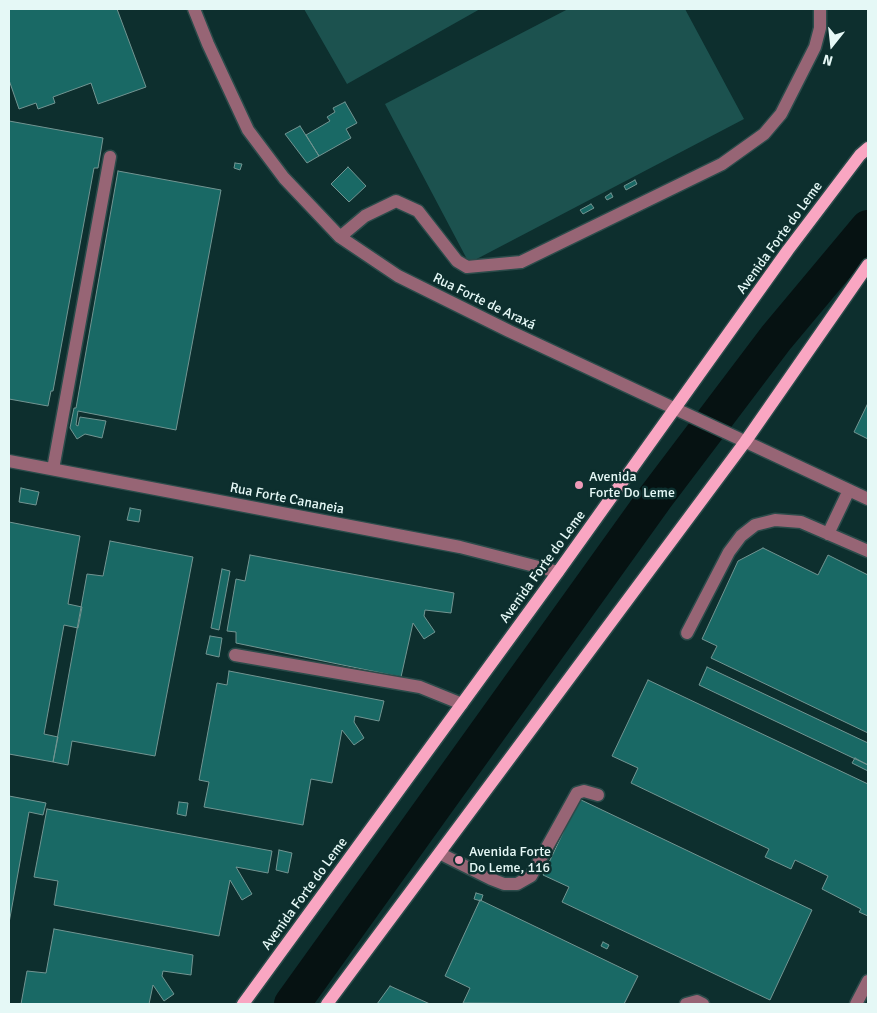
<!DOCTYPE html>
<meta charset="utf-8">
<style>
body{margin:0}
#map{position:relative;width:877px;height:1013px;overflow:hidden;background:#0d2f2e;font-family:Signika,sans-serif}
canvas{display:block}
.frame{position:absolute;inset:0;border:10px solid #e5f8f6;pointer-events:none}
.north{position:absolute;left:807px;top:20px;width:50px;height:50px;-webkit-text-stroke:4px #0d2f2e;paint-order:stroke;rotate:196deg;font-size:14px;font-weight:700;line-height:20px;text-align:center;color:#e5f8f6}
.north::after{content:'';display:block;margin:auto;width:18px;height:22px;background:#e5f8f6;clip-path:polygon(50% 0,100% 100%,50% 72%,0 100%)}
</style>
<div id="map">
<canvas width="877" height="1013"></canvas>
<div class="frame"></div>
<div class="north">N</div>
</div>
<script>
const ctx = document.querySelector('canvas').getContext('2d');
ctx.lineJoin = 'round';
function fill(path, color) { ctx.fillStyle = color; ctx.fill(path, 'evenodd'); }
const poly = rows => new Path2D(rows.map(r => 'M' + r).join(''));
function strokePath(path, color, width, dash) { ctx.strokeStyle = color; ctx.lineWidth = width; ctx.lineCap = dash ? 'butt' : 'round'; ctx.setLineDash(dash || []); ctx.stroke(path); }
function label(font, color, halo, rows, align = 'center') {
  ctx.font = font + ' Signika,sans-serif'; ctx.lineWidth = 5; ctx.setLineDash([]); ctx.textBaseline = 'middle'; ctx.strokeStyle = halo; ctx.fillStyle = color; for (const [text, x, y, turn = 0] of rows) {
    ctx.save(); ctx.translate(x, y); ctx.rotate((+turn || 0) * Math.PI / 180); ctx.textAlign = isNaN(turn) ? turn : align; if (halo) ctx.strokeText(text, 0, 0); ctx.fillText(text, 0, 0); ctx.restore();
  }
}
const green = poly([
 [304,9,480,9,347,84],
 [568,9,685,9,744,119,469,263,385,104]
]);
const river = poly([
 [292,1004,655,498,776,338,868,228]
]);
const building = poly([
 [9,9,117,9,146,87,98,104,91,83,53,97,55,103,38,109,36,103,19,109,9,80,9,9],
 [345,102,357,123,346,129,351,138,319,156,306,135,330,121,327,117,335,112,333,108,345,102],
 [9,121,103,138,98,168,94,168,53,391,51,391,48,406,9,399,9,121],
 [300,126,319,156,307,163,285,134,300,126],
 [235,163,242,164,240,170,234,168,235,163],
 [348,167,366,186,349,202,331,184,348,167],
 [118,171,221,190,176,430,78,411,76,425,78,426,80,417,106,421,102,438,85,434,77,439,70,428,74,408,76,408,118,171],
 [635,180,637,184,626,190,624,186,635,180],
 [611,193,613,197,607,200,605,197,611,193],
 [591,204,594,208,583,214,580,210,591,204],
 [868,403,868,439,854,432,868,403],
 [21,488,39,492,36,505,19,502,21,488],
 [130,508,141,510,139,522,127,520,130,508],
 [9,522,80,536,68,604,82,607,78,628,64,625,44,734,58,737,53,762,9,754,9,522],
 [110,541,193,557,155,756,72,741,68,765,53,762,87,574,103,576,110,541],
 [763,548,818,575,828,555,868,575,868,733,711,658,717,646,702,639,738,561,763,548],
 [250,555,454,593,451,613,425,610,424,616,435,632,424,639,413,623,401,677,236,643,236,632,227,631,236,579,245,581,250,555],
 [222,569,230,571,219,630,211,628,222,569],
 [210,636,222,638,219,657,206,654,210,636],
 [707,667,868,743,868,765,699,685,707,667],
 [229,671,384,701,379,721,355,716,354,722,364,738,354,745,342,730,332,783,311,779,303,825,204,807,209,782,199,780,217,683,227,685,229,671],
 [648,680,868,784,868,916,859,912,861,909,822,889,828,876,795,860,791,869,765,857,769,849,631,783,638,768,612,756,648,680],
 [855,758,868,765,868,771,852,763,855,758],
 [9,796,46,803,43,815,29,812,9,923,9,796],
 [579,799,812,910,770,1000,562,902,569,887,543,875,579,799],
 [179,802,188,803,186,816,177,814,179,802],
 [47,809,272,851,268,873,236,867,252,894,242,900,230,880,219,936,54,905,58,881,34,877,47,809],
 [279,850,292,853,288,873,276,870,279,850],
 [476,893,483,895,481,901,474,899,476,893],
 [480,900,638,976,624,1004,463,1003,470,988,445,976,480,900],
 [54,929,193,955,191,975,163,971,162,976,174,994,164,1001,153,985,149,1004,21,1004,27,971,46,973,54,929],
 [603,942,609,945,607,949,601,946,603,942],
 [390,986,430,1004,377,1004,390,986]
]);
const minor = poly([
 [194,9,208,44,248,130,284,178,340,237,398,276,509,331,868,499],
 [340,237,365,216,396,201,418,211,457,261,467,267,521,262,722,164,764,134,781,114,815,47,820,28,820,9],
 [9,461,460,547,558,572],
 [53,469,110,157],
 [828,534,849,490],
 [687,633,729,552,741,536,755,525,775,520,801,522,868,551],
 [235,655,420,687,462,704],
 [441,854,491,879,504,884,517,884,531,876,577,793,584,791,598,795],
 [686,1004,697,1001,703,1004],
 [856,1004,868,981]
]);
const major = poly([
 [243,1004,558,572,788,250,860,155,868,148],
 [327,1004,745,442,868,265]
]);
const markers = [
 [579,485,5,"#ef9ab8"],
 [459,860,5,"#ef9ab8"]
];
const streetNames = [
 ["Avenida Forte do Leme",780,238,-54],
 ["Rua Forte de Araxá",484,302,26],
 ["Rua Forte Cananeia",287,499,11],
 ["Avenida Forte do Leme",543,567,-54],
 ["Avenida Forte do Leme",305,894,-54]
];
const poiNames = [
 ["Avenida",589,477],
 ["Forte Do Leme",589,493],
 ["Avenida Forte",469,852],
 ["Do Leme, 116",469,868]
];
fill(green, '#1c524f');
strokePath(river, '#061212', 36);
fill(building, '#196965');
strokePath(building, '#729592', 1);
strokePath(minor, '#2b4b4a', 15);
strokePath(major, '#2b4b4a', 15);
strokePath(minor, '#976575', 12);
strokePath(major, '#f9a6c2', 12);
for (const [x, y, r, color] of markers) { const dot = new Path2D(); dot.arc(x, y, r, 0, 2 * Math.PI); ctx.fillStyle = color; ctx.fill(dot); strokePath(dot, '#0d2f2e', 2); }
label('14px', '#e5f8f6', '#0d2f2e', streetNames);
label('14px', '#e5f8f6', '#0d2f2e', poiNames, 'left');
</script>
